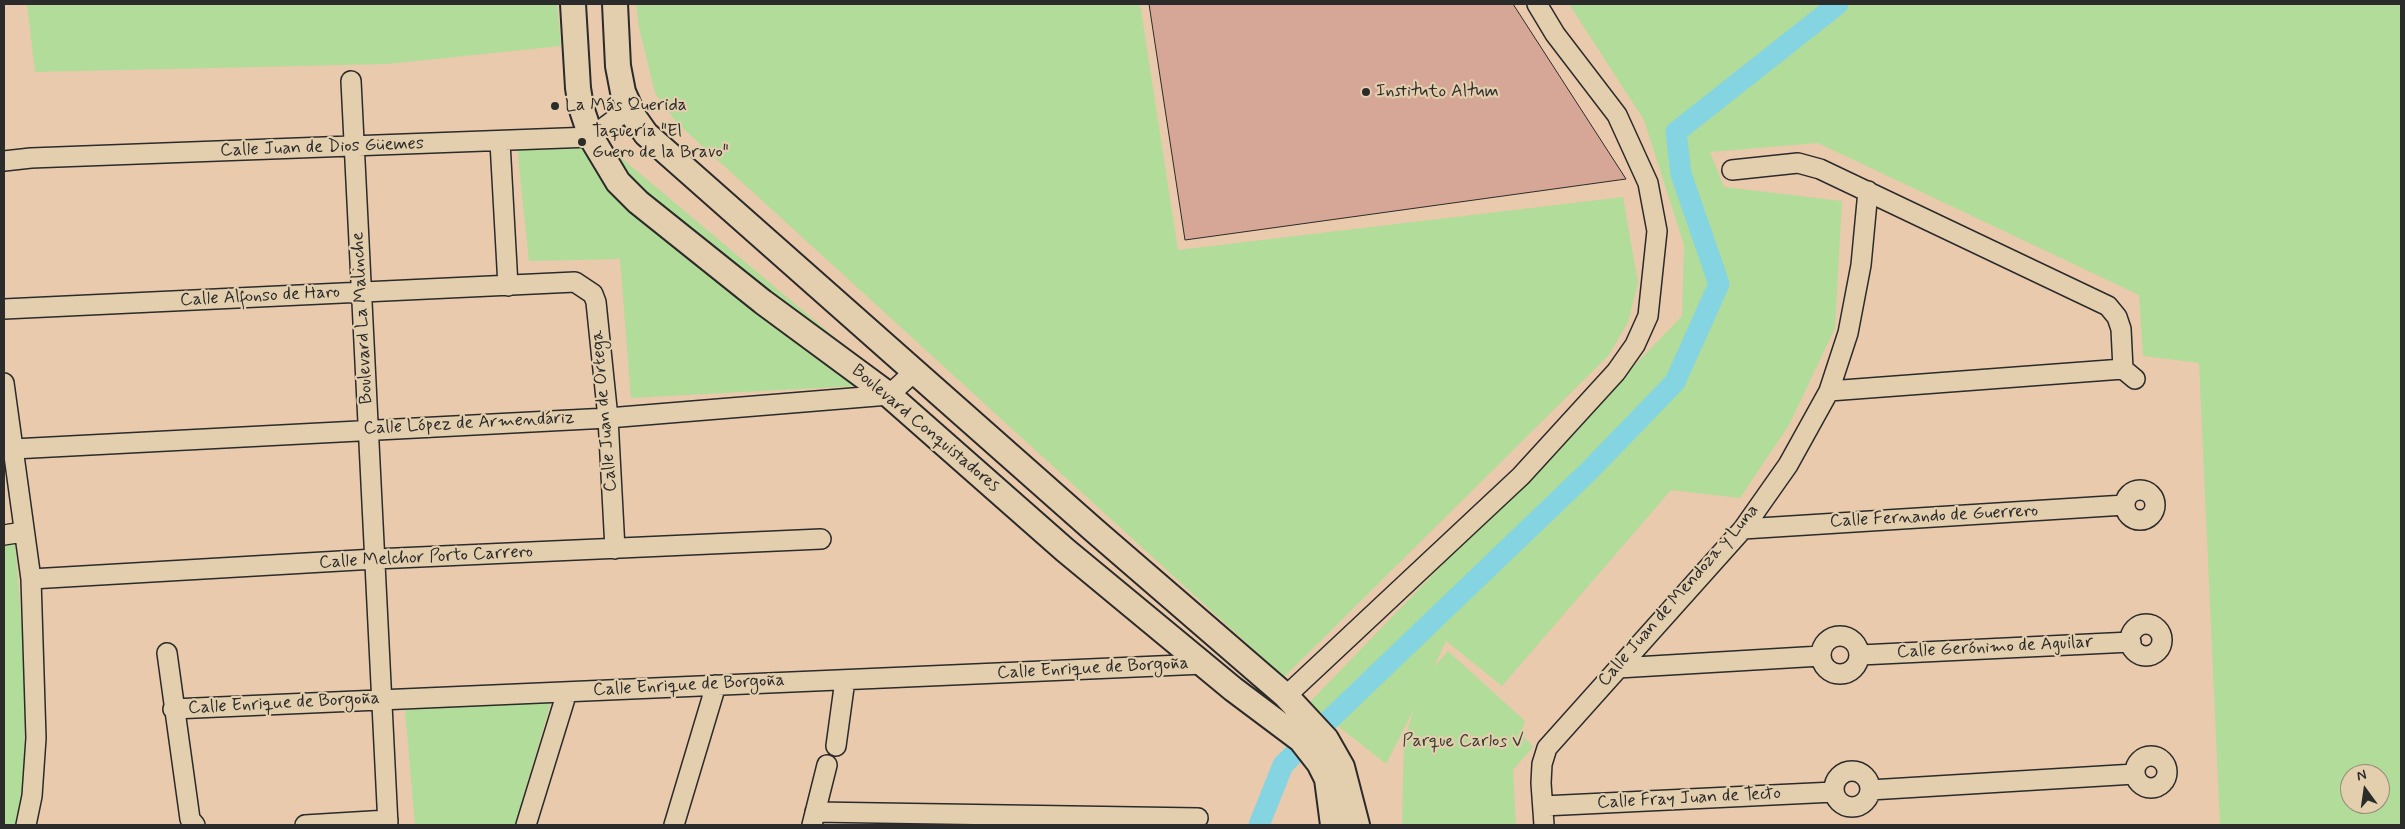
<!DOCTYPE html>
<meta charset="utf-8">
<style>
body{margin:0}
#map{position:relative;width:2405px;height:829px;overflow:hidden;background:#e9caac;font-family:Mynerve,sans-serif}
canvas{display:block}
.frame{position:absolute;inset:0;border:5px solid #2b2b2b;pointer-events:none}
.north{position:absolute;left:2340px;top:764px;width:50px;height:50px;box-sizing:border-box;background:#e3cead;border:1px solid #998d79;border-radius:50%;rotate:346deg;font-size:14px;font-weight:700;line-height:20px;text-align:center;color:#2b2b2b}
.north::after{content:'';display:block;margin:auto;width:18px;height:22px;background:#2b2b2b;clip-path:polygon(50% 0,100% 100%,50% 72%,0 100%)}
</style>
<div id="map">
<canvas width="2405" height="829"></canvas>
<div class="frame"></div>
<div class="north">N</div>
</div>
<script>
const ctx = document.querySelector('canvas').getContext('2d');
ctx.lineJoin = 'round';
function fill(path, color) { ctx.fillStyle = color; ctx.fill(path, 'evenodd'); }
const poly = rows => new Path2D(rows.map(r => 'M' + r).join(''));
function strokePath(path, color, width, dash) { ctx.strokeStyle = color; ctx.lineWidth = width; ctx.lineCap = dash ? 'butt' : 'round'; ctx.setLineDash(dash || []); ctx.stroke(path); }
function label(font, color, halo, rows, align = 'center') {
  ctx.font = font + ' Mynerve,sans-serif'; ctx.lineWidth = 4.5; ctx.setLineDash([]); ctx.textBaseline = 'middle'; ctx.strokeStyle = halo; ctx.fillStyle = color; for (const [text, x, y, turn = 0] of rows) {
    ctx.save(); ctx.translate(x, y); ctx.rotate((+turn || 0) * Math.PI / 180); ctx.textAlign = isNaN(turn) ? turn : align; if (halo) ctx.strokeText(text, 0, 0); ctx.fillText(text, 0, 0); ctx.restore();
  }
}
const green = poly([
 [27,4,557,4,561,46,387,64,35,72],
 [636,4,1140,4,1178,250,1623,197,1638,283,1628,322,1608,356,1284,677,677,123,655,93,639,28],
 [1569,4,2401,4,2401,825,2220,825,2199,363,2143,356,2139,295,1818,143,1710,152,1724,187,1842,201,1835,328,1789,425,1740,498,1671,490,1502,686,1446,641,1434,667,1448,651,1525,721,1521,734,1533,747,1513,770,1516,825,1402,825,1404,741,1414,709,1386,764,1309,703,1682,316,1684,245,1644,120],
 [2350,774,2380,774,2380,804,2350,804],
 [606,145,857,356,856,386,631,398,620,259,529,261,517,146],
 [15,543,26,677,23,794,18,825,4,825,4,545],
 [551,702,515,825,415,825,405,710]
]);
const canal = poly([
 [1327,722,1589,471,1675,382,1719,284,1681,174,1676,132,1838,4],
 [1259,825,1283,765,1295,753]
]);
const building = poly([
 [1149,4,1513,4,1626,179,1185,240,1149,4]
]);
const minor = poly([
 [351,81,388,825],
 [500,142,508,286],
 [4,161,31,158,591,137,630,108],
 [1732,170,1798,163,1820,169,2108,306,2117,317,2121,329,2123,369],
 [4,309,575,282,593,294,596,302,608,418,615,549],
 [4,383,31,579,36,738,32,796,26,825],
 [1829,391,2123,369,2135,379],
 [13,449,608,418,889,395,915,371],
 '2125 505a15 15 0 1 1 30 0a15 15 0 1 1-30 0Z',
 [1743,529,2125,505],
 [4,535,23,532],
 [31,579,375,559,821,539],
 '2130 640a16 16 0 1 1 32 0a16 16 0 1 1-32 0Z',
 '1821 655a19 19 0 1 1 38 0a19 19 0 1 1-38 0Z',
 [167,653,190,819,195,825],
 [1860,655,2131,642],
 [1618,668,1821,656],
 [1286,696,1521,476,1616,372,1635,345,1648,316,1657,231,1648,183,1617,115,1555,34,1537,4],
 [173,709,1204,664],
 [836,746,845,680],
 '2135 772a16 16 0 1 1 32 0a16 16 0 1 1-32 0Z',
 '1834 789a18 18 0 1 1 36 0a18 18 0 1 1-36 0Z',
 [1870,790,2135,774],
 [1543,806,1834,792],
 [815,812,1198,818],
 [305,825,388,820],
 [526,825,567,692],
 [674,825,716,685],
 [812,825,827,765],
 [1544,825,1541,783,1542,764,1547,748,1743,529,1788,465,1829,391,1848,333,1861,265,1868,191]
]);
const tertiary = poly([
 [573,4,578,88,581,107,591,137,618,182,638,202,763,302,889,395,1065,550,1233,689,1301,740,1319,763,1327,779,1333,825],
 [615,4,618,66,623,92,634,117,646,134,1095,531,1286,696,1326,739,1342,767,1357,825]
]);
const markers = [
 [1366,92,5,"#2b2b2b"],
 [555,106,5,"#2b2b2b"],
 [582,142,5,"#2b2b2b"]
];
const poiNames = [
 ["Instituto Altum",1376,92],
 ["La Más Querida",565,106],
 ["Taquería \"El",592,132],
 ["Guero de la Bravo\"",592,153]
];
const streetNames = [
 ["Calle Juan de Dios Güemes",322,148,-2],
 ["Calle Alfonso de Haro",260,297,-3],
 ["Boulevard La Malinche",363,318,-93],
 ["Calle Juan de Ortega",605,411,-95],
 ["Calle López de Armendáriz",469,424,-3],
 ["Boulevard Conquistadores",925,429,40],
 ["Calle Fernando de Guerrero",1934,517,-3],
 ["Calle Melchor Porto Carrero",426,558,-3],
 ["Calle Juan de Mendoza y Luna",1679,596,-49],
 ["Calle Gerónimo de Aguilar",1995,648,-3],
 ["Calle Enrique de Borgoña",1093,669,-3],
 ["Calle Enrique de Borgoña",689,686,-3],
 ["Calle Enrique de Borgoña",284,704,-3],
 ["Calle Fray Juan de Tecto",1689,799,-3]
];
const parkNames = [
 ["Parque Carlos V",1463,742]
];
fill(green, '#b2dc9a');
strokePath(canal, '#84d4e2', 21);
fill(building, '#d6a796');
strokePath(building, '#2b2b2b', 1);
strokePath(minor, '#2b2b2b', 22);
strokePath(tertiary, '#2b2b2b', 28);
strokePath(minor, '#e3cead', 19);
strokePath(tertiary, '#e3cead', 24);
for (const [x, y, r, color] of markers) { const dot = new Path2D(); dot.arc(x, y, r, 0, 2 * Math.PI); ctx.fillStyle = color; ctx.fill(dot); strokePath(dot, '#e3cead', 2); }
label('18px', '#2b2b2b', '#e3cead', poiNames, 'left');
label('18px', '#2b2b2b', '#e3cead', streetNames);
label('18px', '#383d36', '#e3cead', parkNames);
</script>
